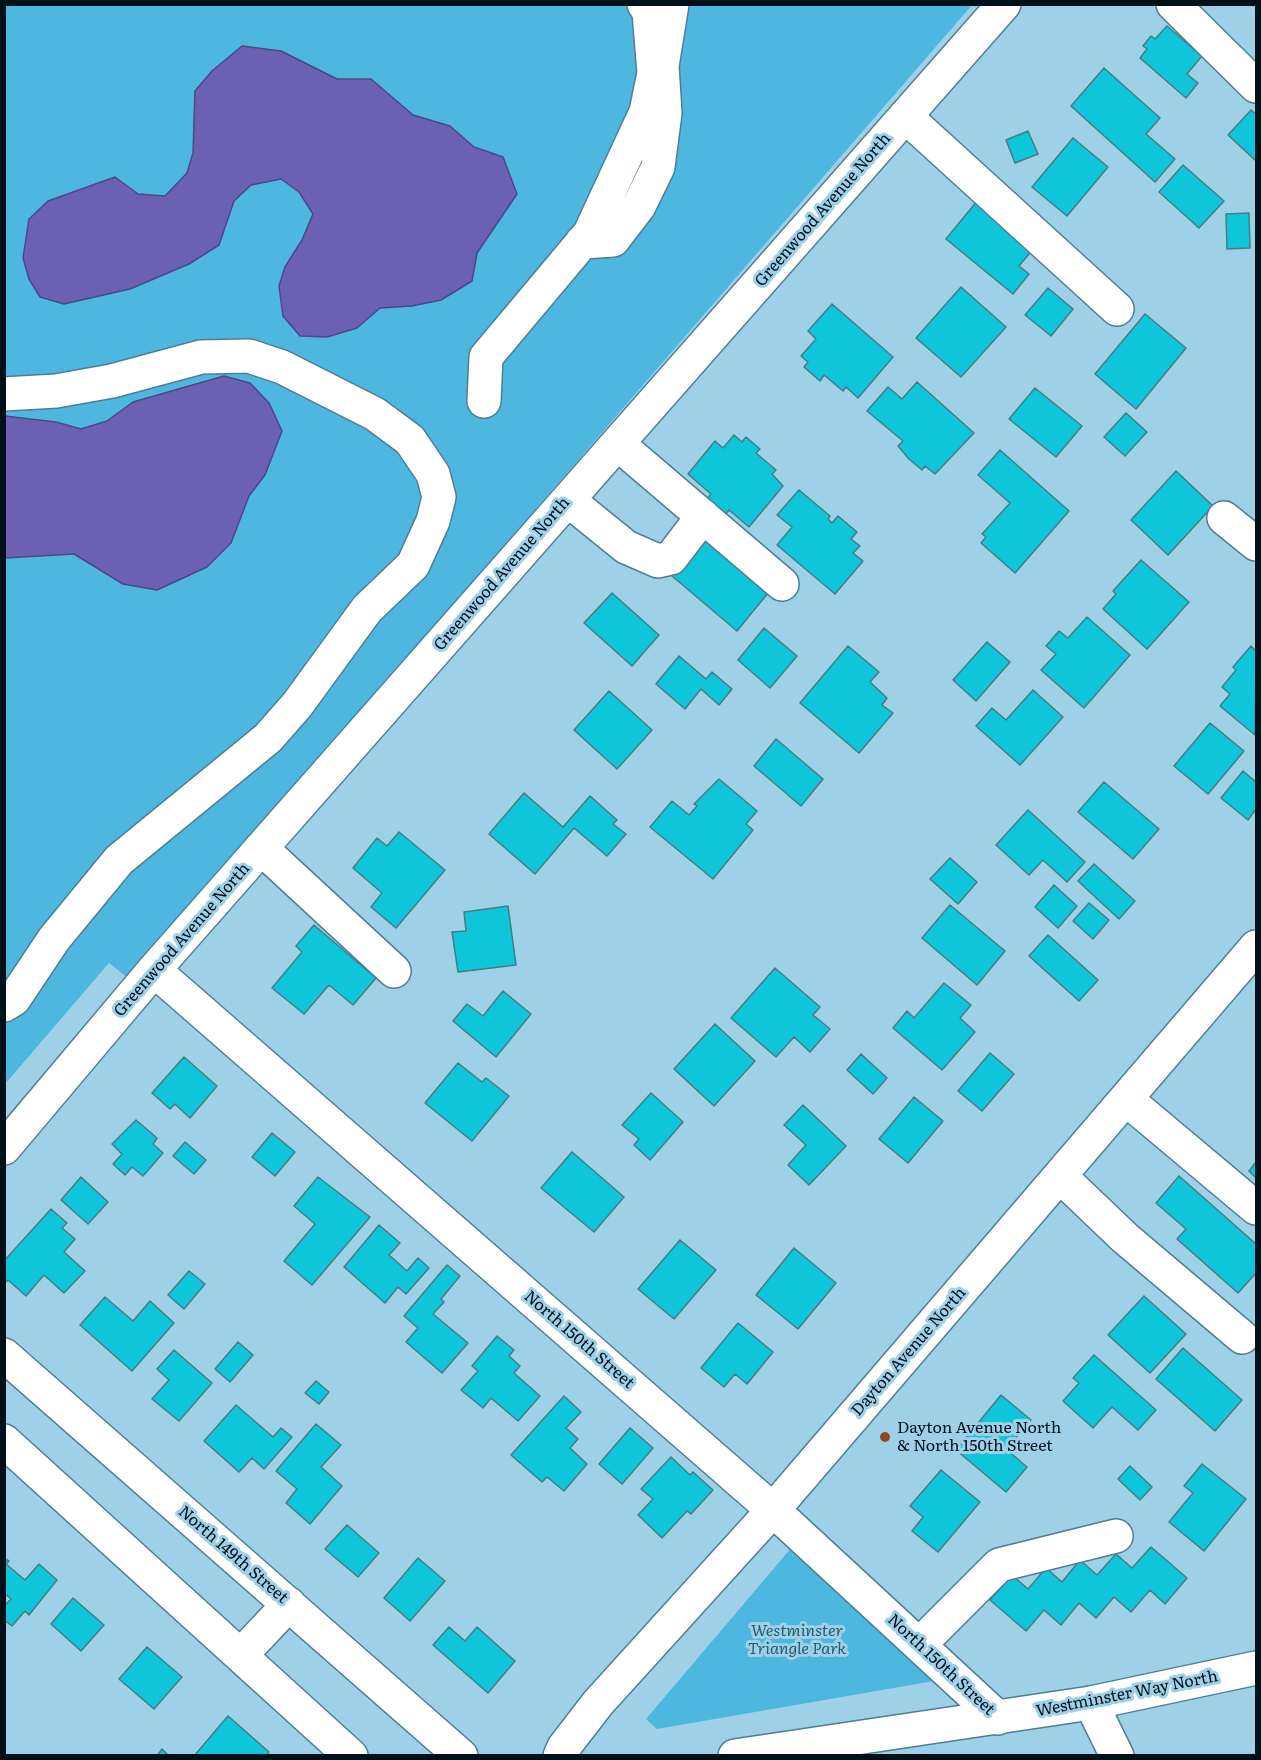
<!DOCTYPE html>
<style>
body{margin:0}
#map{position:relative;width:1261px;height:1760px;overflow:hidden;background:#9ed0e7;font-family:Literata,serif}
canvas{display:block}
.frame{position:absolute;inset:0;border:6px solid #001018;pointer-events:none}
</style>
<div id="map">
<canvas width="1261" height="1760"></canvas>
<div class="frame"></div>
</div>
<script>
const ctx = document.querySelector('canvas').getContext('2d');
ctx.lineJoin = 'round';
function fill(path, color) { ctx.fillStyle = color; ctx.fill(path, 'evenodd'); }
const poly = rows => new Path2D(rows.map(r => 'M' + r).join(''));
function strokePath(path, color, width, dash) { ctx.strokeStyle = color; ctx.lineWidth = width; ctx.lineCap = dash ? 'butt' : 'round'; ctx.setLineDash(dash || []); ctx.stroke(path); }
function label(font, color, halo, rows, align = 'center') {
  ctx.font = font + ' Literata,serif'; ctx.lineWidth = 6; ctx.setLineDash([]); ctx.textBaseline = 'middle'; ctx.strokeStyle = halo; ctx.fillStyle = color; for (const [text, x, y, turn = 0] of rows) {
    ctx.save(); ctx.translate(x, y); ctx.rotate((+turn || 0) * Math.PI / 180); ctx.textAlign = isNaN(turn) ? turn : align; if (halo) ctx.strokeText(text, 0, 0); ctx.fillText(text, 0, 0); ctx.restore();
  }
}
const green = poly([
 [5,5,972,5,129,979,109,963,5,1084],
 [792,1547,934,1681,657,1729,646,1719]
]);
const water = poly([
 [242,46,281,51,337,79,371,79,413,115,450,126,474,147,503,157,517,194,477,253,472,281,441,300,412,306,380,308,357,328,327,337,300,336,283,316,279,286,285,267,302,240,313,214,299,192,281,179,251,185,234,201,219,245,189,264,130,289,64,304,40,297,29,279,23,258,29,219,48,201,115,177,138,194,165,196,187,173,193,153,195,91,212,71,242,46],
 [224,376,250,383,269,403,282,431,265,475,249,496,231,543,207,567,157,590,123,584,74,554,5,558,5,416,56,422,81,429,107,421,133,402,224,376]
]);
const building = poly([
 [1167,26,1202,56,1187,74,1198,83,1186,98,1140,58,1147,49,1143,46,1151,36,1155,39,1167,26],
 [1104,68,1160,118,1146,134,1175,159,1155,182,1071,106,1104,68],
 [1251,110,1256,114,1256,161,1228,135,1251,110],
 [1028,131,1038,154,1015,163,1006,140,1028,131],
 [1073,138,1108,167,1067,216,1032,187,1073,138],
 [1183,165,1224,201,1199,228,1159,192,1183,165],
 [982,195,1039,242,1019,266,1029,274,1013,294,946,239,982,195],
 [1249,213,1250,248,1227,249,1226,214,1249,213],
 [961,287,1006,327,961,377,916,338,961,287],
 [1048,288,1073,309,1051,336,1025,315,1048,288],
 [832,304,893,357,858,398,846,387,843,391,824,375,820,381,804,367,808,362,801,356,816,339,808,331,832,304],
 [1145,314,1186,348,1136,409,1095,374,1145,314],
 [917,382,974,433,935,474,925,466,922,470,909,459,898,446,903,441,867,411,888,387,902,399,917,382],
 [1035,388,1082,426,1056,457,1009,419,1035,388],
 [1126,413,1147,432,1125,456,1104,437,1126,413],
 [734,435,742,442,746,437,760,449,756,453,776,470,772,474,783,486,749,527,729,510,723,517,705,502,711,494,688,474,715,441,723,448,734,435],
 [1000,450,1069,511,1015,573,981,543,986,537,982,534,1010,503,978,475,1000,450],
 [1176,471,1213,506,1168,555,1131,520,1176,471],
 [799,490,830,516,828,519,832,523,838,516,857,532,851,539,860,546,853,553,863,561,835,594,777,545,792,527,777,515,799,490],
 [703,539,768,593,737,631,672,576,703,539],
 [1141,560,1189,602,1147,649,1103,609,1116,594,1113,591,1141,560],
 [612,593,659,635,632,666,584,623,612,593],
 [1087,617,1130,655,1084,708,1041,670,1056,654,1046,646,1059,631,1068,638,1087,617],
 [764,628,797,656,770,688,738,660,764,628],
 [987,642,1010,662,976,701,953,680,987,642],
 [848,646,879,672,870,682,887,698,882,705,893,713,859,753,800,703,848,646],
 [1251,646,1256,651,1255,735,1220,706,1230,694,1222,687,1236,670,1233,667,1251,646],
 [679,656,706,679,712,672,732,689,719,705,701,689,685,709,656,684,679,656],
 [1033,690,1063,717,1020,765,976,726,992,708,1006,720,1033,690],
 [609,691,652,730,617,769,574,730,609,691],
 [1210,723,1244,751,1208,794,1174,766,1210,723],
 [776,739,823,779,801,806,754,766,776,739],
 [1243,771,1256,782,1256,809,1248,820,1221,798,1243,771],
 [719,779,757,811,746,824,753,830,713,879,650,827,672,801,689,815,697,806,694,804,719,779],
 [1104,782,1159,829,1133,859,1078,812,1104,782],
 [524,793,563,827,590,796,617,820,613,824,626,834,607,856,574,828,535,874,489,834,524,793],
 [1028,810,1085,862,1067,882,1043,860,1029,875,996,845,1028,810],
 [399,832,445,870,396,928,371,907,382,893,353,868,377,838,387,846,399,832],
 [950,858,977,882,958,904,930,879,950,858],
 [1094,864,1135,901,1119,919,1078,881,1094,864],
 [1054,885,1077,906,1058,928,1035,907,1054,885],
 [1089,903,1109,920,1093,939,1073,921,1089,903],
 [950,905,1005,951,977,985,922,938,950,905],
 [508,906,516,965,458,972,452,932,466,931,464,912,508,906],
 [314,925,376,978,353,1005,329,985,304,1014,272,988,302,952,296,946,314,925],
 [1048,935,1098,980,1079,1001,1029,956,1048,935],
 [775,968,820,1007,813,1015,830,1029,810,1052,794,1037,776,1057,731,1018,775,968],
 [944,983,971,1005,960,1018,975,1032,942,1070,893,1028,907,1011,914,1018,944,983],
 [503,991,531,1014,496,1057,453,1021,467,1004,483,1016,503,991],
 [715,1024,755,1061,714,1106,674,1069,715,1024],
 [990,1053,1014,1074,982,1111,958,1091,990,1053],
 [861,1054,887,1078,873,1094,847,1070,861,1054],
 [184,1057,217,1086,190,1118,175,1104,170,1109,152,1093,184,1057],
 [458,1063,482,1082,486,1078,509,1096,472,1141,425,1103,458,1063],
 [651,1093,683,1122,650,1160,634,1145,639,1139,622,1125,651,1093],
 [914,1097,943,1121,908,1163,879,1139,914,1097],
 [803,1105,846,1146,809,1185,788,1165,806,1145,784,1125,803,1105],
 [136,1120,157,1138,153,1144,163,1153,143,1176,132,1167,125,1175,113,1164,122,1154,112,1144,136,1120],
 [272,1133,295,1152,275,1176,252,1157,272,1133],
 [185,1142,206,1160,194,1174,173,1156,185,1142],
 [572,1152,624,1197,594,1232,541,1188,572,1152],
 [1256,1162,1256,1178,1249,1171,1256,1162],
 [1179,1176,1256,1244,1256,1273,1238,1293,1177,1239,1186,1229,1156,1203,1179,1176],
 [81,1177,108,1202,88,1224,61,1200,81,1177],
 [318,1177,370,1217,312,1285,284,1261,315,1224,294,1206,318,1177],
 [51,1209,67,1223,62,1228,75,1239,64,1252,85,1271,64,1293,44,1275,26,1296,8,1280,4,1284,4,1261,51,1209],
 [379,1225,400,1243,389,1255,407,1271,418,1258,429,1268,406,1294,398,1287,385,1303,344,1267,379,1225],
 [680,1240,716,1270,674,1319,638,1289,680,1240],
 [794,1248,836,1283,798,1329,756,1295,794,1248],
 [447,1265,460,1276,441,1299,444,1302,433,1314,468,1343,442,1373,406,1342,418,1328,404,1316,447,1265],
 [189,1271,205,1284,184,1309,168,1295,189,1271],
 [1144,1296,1186,1334,1150,1373,1108,1335,1144,1296],
 [105,1297,133,1321,150,1301,174,1323,132,1371,80,1325,105,1297],
 [738,1323,773,1352,747,1384,735,1374,724,1387,701,1368,738,1323],
 [497,1336,514,1350,509,1356,520,1366,514,1373,540,1396,518,1421,491,1398,483,1408,461,1390,478,1371,472,1366,497,1336],
 [238,1342,253,1355,230,1382,215,1369,238,1342],
 [1183,1348,1242,1400,1215,1431,1156,1379,1183,1348],
 [174,1350,212,1383,179,1421,152,1399,169,1380,157,1369,174,1350],
 [1094,1355,1156,1410,1138,1430,1112,1407,1093,1428,1063,1401,1079,1383,1073,1378,1094,1355],
 [316,1381,329,1392,319,1404,305,1393,316,1381],
 [1001,1395,1031,1420,1006,1449,1027,1467,1006,1492,956,1450,1001,1395],
 [564,1396,581,1412,566,1428,578,1439,570,1448,587,1464,564,1491,547,1477,542,1482,511,1455,564,1396],
 [236,1405,273,1437,281,1428,292,1437,264,1469,252,1458,239,1472,204,1441,236,1405],
 [316,1424,341,1445,321,1467,342,1486,310,1524,286,1503,297,1489,276,1471,316,1424],
 [630,1428,653,1448,622,1484,599,1464,630,1428],
 [671,1457,690,1475,693,1472,713,1490,691,1514,687,1511,662,1538,638,1515,653,1499,641,1489,671,1457],
 [1202,1464,1246,1499,1204,1551,1169,1522,1193,1493,1184,1486,1202,1464],
 [1130,1466,1152,1487,1140,1500,1118,1479,1130,1466],
 [941,1470,980,1502,938,1552,912,1531,923,1517,910,1506,941,1470],
 [347,1525,379,1553,358,1577,325,1549,347,1525],
 [1151,1547,1187,1578,1165,1604,1150,1590,1131,1612,1114,1597,1096,1618,1079,1603,1061,1625,1044,1610,1026,1631,990,1600,1012,1575,1028,1589,1046,1568,1062,1582,1080,1560,1097,1575,1116,1554,1132,1568,1151,1547],
 [4,1558,9,1561,6,1564,25,1580,39,1564,57,1580,29,1615,25,1611,12,1626,4,1620,4,1606,11,1599,4,1593,4,1558],
 [418,1558,445,1581,410,1621,384,1598,418,1558],
 [73,1598,104,1625,81,1651,51,1624,73,1598],
 [449,1627,465,1641,477,1627,515,1661,488,1693,433,1645,449,1627],
 [147,1647,182,1677,154,1709,119,1679,147,1647],
 [228,1716,269,1752,266,1756,194,1756,228,1716],
 [162,1749,169,1756,157,1756,162,1749]
]);
const minor = poly([
 [1173,4,1256,86],
 [905,116,1117,309],
 [582,242,613,240,639,206,658,167,665,113,662,66,672,4],
 [4,394,56,391,112,381,201,357,249,356,282,367,375,414,410,440,433,474,439,497,433,521,413,565,367,609,297,705,268,738,119,860,54,939,14,999,4,1005],
 [484,401,486,357,590,233,646,112,654,73,649,12,644,4],
 [618,444,782,584],
 [568,500,626,547,658,561,671,558,703,516],
 [1224,518,1256,544],
 [261,848,394,971],
 [154,970,773,1510,998,1718],
 [1126,1099,1256,1208],
 [4,1148,154,970,1004,4],
 [1060,1176,1125,1238,1242,1337],
 [4,1355,461,1756],
 [4,1441,351,1756],
 [919,1645,999,1565,1116,1536],
 [241,1655,289,1604],
 [1091,1703,1117,1756],
 [560,1756,564,1747,598,1703,773,1510,1256,947]
]);
const major = poly([
 [735,1756,1091,1703,1256,1668]
]);
const markers = [
 [885,1437,6,"#8f4921"]
];
const streetNames = [
 ["Greenwood Avenue North",823,210,-49],
 ["Greenwood Avenue North",502,574,-49],
 ["Greenwood Avenue North",182,940,-49],
 ["North 150th Street",579,1340,41],
 ["Dayton Avenue North",909,1352,-49],
 ["North 149th Street",233,1555,41],
 ["North 150th Street",941,1665,43],
 ["Westminster Way North",1127,1694,-11]
];
const poiNames = [
 ["Dayton Avenue North",897,1428],
 ["& North 150th Street",897,1446]
];
const parkNames = [
 ["Westminster",797,1631],
 ["Triangle Park",797,1649]
];
fill(green, '#4eb7e0');
fill(water, '#6c60b4');
strokePath(water, '#4c4885', 1.5);
fill(building, '#0fc5d9');
strokePath(building, '#457d85', 1.5);
strokePath(minor, '#4f7e93', 36);
strokePath(major, '#4f7e93', 36);
strokePath(minor, '#fff', 33);
strokePath(major, '#fff', 33);
for (const [x, y, r, color] of markers) { const dot = new Path2D(); dot.arc(x, y, r, 0, 2 * Math.PI); ctx.fillStyle = color; ctx.fill(dot); strokePath(dot, '#9ed0e7', 2); }
label('16px', '#001018', '#9ed0e7', streetNames);
label('16px', '#001018', '#9ed0e7', poiNames, 'left');
label('italic 16px', '#27596e', '#9ed0e7', parkNames);
</script>
